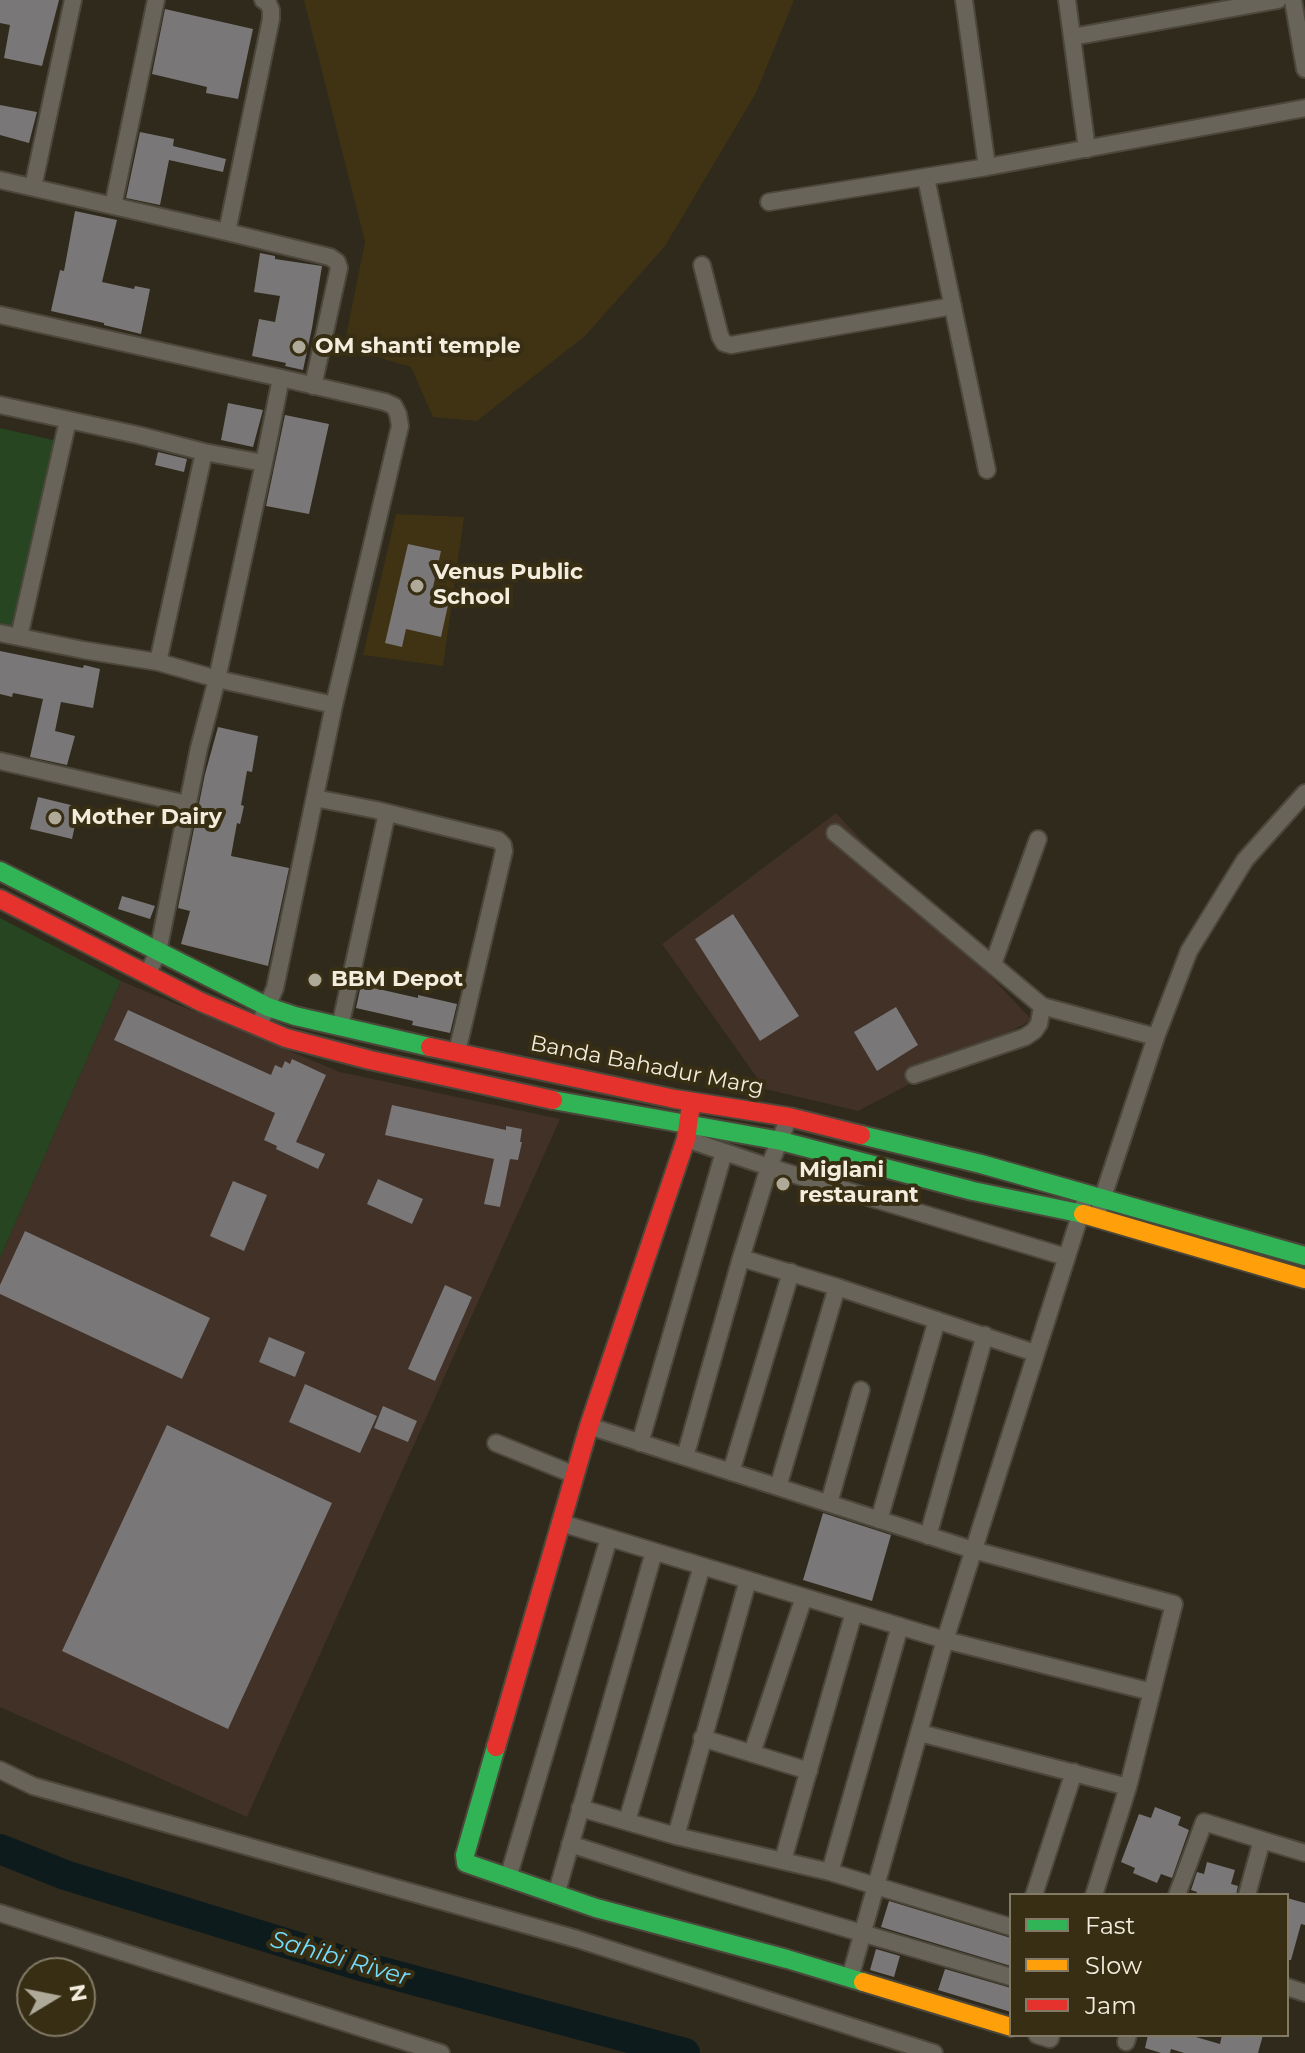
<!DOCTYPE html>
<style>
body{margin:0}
#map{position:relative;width:1305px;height:2053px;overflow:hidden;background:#302a1c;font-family:Montserrat,sans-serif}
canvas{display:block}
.legend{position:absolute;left:1009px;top:1893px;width:280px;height:144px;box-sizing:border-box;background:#382e14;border:2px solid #837a65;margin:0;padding:10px 14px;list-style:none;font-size:24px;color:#f4edde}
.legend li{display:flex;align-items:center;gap:16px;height:40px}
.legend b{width:40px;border:2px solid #837a65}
.north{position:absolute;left:16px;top:1957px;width:80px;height:80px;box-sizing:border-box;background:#382e14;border:2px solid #837a65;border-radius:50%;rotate:80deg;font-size:22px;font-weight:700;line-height:32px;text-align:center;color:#f4edde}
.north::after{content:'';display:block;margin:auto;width:28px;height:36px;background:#afa99a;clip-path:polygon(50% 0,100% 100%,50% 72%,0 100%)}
</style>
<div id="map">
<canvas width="1305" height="2053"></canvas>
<ul class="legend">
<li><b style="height:10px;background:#30b455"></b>Fast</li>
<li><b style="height:10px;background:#ff9f0a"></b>Slow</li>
<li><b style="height:10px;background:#e5322d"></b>Jam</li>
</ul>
<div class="north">N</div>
</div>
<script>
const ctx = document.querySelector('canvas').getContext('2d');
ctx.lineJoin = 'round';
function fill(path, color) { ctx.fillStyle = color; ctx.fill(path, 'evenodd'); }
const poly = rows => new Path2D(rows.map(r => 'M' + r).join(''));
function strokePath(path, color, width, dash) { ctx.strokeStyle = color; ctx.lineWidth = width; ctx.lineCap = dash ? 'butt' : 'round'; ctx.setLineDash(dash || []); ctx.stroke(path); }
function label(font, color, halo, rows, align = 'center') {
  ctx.font = font + ' Montserrat,sans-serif'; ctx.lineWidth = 8; ctx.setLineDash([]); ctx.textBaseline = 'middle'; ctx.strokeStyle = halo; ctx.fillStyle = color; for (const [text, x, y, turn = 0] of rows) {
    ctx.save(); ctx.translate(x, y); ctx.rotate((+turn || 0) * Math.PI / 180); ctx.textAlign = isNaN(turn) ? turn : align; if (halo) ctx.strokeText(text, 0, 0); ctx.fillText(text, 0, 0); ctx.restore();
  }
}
const built = poly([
 [304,0,794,0,756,93,665,246,585,336,477,421,433,417,411,367,344,347,365,242],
 [396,514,464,517,443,666,363,655]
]);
const industrial = poly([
 [836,813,1032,1020,858,1111,765,1089,662,944],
 [121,981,340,1072,560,1119,247,1817,0,1707,0,1258]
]);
const green = poly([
 [0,428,66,443,19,637,0,633],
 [0,918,121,981,0,1258]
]);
const river = poly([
 [0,1849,65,1875,357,1965,685,2053]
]);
const building = poly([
 [0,0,59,0,42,66,4,58,10,25,0,23],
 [165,9,253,29,238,99,206,93,207,87,152,74],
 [0,105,37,112,29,143,0,135],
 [140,132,174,139,173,146,226,159,223,172,169,160,160,205,126,198],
 [75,211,117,220,102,282,134,289,135,286,150,289,141,334,104,325,104,323,51,311,60,270,64,271],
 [260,253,275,256,275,259,322,266,312,328,303,370,285,366,286,363,252,356,259,319,275,322,280,296,254,292],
 [228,403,263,410,253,447,221,440],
 [285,415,329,424,309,514,266,506],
 [158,452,187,459,184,472,155,465],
 [408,544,441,551,430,601,448,605,441,637,406,629,402,647,385,643],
 [0,651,83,668,84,665,100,669,93,708,61,702,55,731,75,736,67,765,30,757,43,699,13,693,12,697,0,694],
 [218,727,258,736,252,772,247,771,241,805,244,806,240,824,237,823,231,856,289,868,268,966,181,944,190,911,178,908,205,774],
 [38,797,79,807,72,839,30,829],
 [122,896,155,906,150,919,118,909],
 [733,914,799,1016,760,1041,695,939],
 [361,985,418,998,418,995,457,1004,450,1033,412,1025,413,1021,356,1008],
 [896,1007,918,1045,877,1071,854,1032],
 [128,1010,271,1075,275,1065,282,1068,285,1061,290,1064,292,1059,326,1075,296,1142,325,1154,318,1169,276,1149,277,1146,264,1140,275,1113,114,1040],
 [392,1105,506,1130,506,1126,522,1129,520,1142,522,1142,518,1160,510,1159,500,1207,484,1204,494,1159,385,1135],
 [378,1179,423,1199,412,1224,367,1204],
 [233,1181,267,1195,244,1251,210,1236],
 [25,1231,210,1318,182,1379,0,1294,0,1285],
 [445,1285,472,1297,435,1381,408,1369],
 [269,1337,305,1352,295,1377,259,1362],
 [305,1384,377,1416,360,1453,289,1422],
 [383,1406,417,1421,408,1442,374,1428],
 [167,1425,332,1503,228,1729,62,1651],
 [823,1513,891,1535,872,1601,803,1580],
 [1155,1807,1181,1817,1178,1825,1189,1830,1172,1878,1161,1874,1157,1883,1133,1873,1135,1868,1121,1862,1139,1814,1151,1818],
 [1207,1862,1235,1870,1231,1884,1238,1886,1236,1895,1196,1895,1197,1892,1191,1890,1197,1872,1204,1874],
 [1287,1898,1305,1903,1305,1925,1301,1924,1291,1960,1287,1960],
 [889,1901,1011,1938,1011,1966,881,1927],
 [876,1949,900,1956,894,1977,870,1970],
 [945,1969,1011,1988,1011,2012,938,1990],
 [1148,2035,1189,2035,1220,2044,1222,2035,1263,2035,1258,2053,1184,2053,1171,2049,1170,2053,1161,2053,1145,2048]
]);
const street = poly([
 [964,0,987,167],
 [1067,0,1087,149],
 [1293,0,1305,69],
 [1072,37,1278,0],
 [926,178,987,470],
 [0,180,227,232,271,19,271,10,268,3,263,0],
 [33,187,73,0],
 [769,202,987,167,1305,108],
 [113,206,156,0],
 [227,232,330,257,337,262,339,268,313,386],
 [702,265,720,336,724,343,731,345,953,306],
 [0,315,281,378],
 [0,405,138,435,204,452,264,463,217,679,199,748,158,952,147,975],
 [0,633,83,650,158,662,217,679,334,705],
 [19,637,68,420],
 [158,662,204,452],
 [0,761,187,804],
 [315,798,376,810,498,840,503,845,504,851,457,1052],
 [835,833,1042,1006,1156,1037],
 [993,964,1038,839],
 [263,1016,275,988,334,705,400,426,398,414,394,406,385,402,281,378,264,463],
 [340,1027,387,813],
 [914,1075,1025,1037,1034,1031,1039,1024,1042,1006],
 [686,1139,769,1167,1066,1257],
 [1100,1206,1156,1037,1189,951,1245,860,1305,793],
 [741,1258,837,1287,1035,1353],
 [589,1426,973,1550,1174,1604,1128,1787,1094,1895],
 [496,1443,575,1475],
 [640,1443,724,1152],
 [685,1457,741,1258,769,1167,789,1117],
 [731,1472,791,1272],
 [778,1487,837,1287],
 [829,1503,861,1390],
 [879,1520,937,1320],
 [561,1523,945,1640,1152,1692],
 [928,1536,985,1335],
 [920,1733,1128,1787],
 [702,1738,809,1771],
 [752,1753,804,1597],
 [0,1770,33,1786,577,1939,934,2053],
 [580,1808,676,1836,830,1872,1011,1927],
 [627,1821,702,1566],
 [676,1836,748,1580],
 [570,1844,692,1883,1011,1977],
 [783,1860,854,1612],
 [830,1872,900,1626],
 [508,1878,609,1538],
 [556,1895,654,1552],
 [1034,1895,1074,1772],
 [1177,1895,1204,1822,1262,1840],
 [1247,1895,1262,1840,1305,1853],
 [0,1913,441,2053],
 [850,1978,945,1640,1083,1206],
 [1287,1987,1305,1993],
 [1037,2035,1050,2039,1051,2035],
 [1126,2042,1128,2035]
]);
const fast = poly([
 [0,871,268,1007,295,1016,430,1047],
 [553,1100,781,1141,973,1191,1083,1214],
 [861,1135,981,1164,1305,1256],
 [496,1747,465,1855,466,1863,596,1908,787,1959,863,1982]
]);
const slow = poly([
 [1083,1214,1305,1279],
 [863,1982,1011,2027]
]);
const jam = poly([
 [0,899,201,1002,286,1038,370,1060,553,1100],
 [430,1047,675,1099,789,1117,861,1135],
 [496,1747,589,1426,686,1139,690,1111]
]);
const markers = [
 [299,347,8,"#afa99a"],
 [417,586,8,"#afa99a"],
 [55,818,8,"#afa99a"],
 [315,980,8,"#afa99a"],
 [783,1184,8,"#afa99a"]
];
const poiNames = [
 ["OM shanti temple",315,347],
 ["Venus Public",433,573],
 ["School",433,598],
 ["Mother Dairy",71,818],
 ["BBM Depot",331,980],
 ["Miglani",799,1171],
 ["restaurant",799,1196]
];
const streetNames = [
 ["Banda Bahadur Marg",647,1066,11]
];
const waterNames = [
 ["Sahibi River",340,1959,16]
];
fill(built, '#3f3314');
fill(industrial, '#413127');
fill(green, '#264520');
strokePath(river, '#0e1b1d', 30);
fill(building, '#797777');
strokePath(street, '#4c473b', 20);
strokePath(fast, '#4c473b', 22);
strokePath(slow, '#4c473b', 22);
strokePath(jam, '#4c473b', 22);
strokePath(street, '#686459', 16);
strokePath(fast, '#30b455', 18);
strokePath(slow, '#ff9f0a', 18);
strokePath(jam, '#e5322d', 18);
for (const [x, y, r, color] of markers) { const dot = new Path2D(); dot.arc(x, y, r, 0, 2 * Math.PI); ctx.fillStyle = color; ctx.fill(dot); strokePath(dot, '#382e14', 3); }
label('bold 22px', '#f4edde', '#382e14', poiNames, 'left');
label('22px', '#f4edde', '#382e14', streetNames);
label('italic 24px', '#72dcfc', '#382e14', waterNames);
</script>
